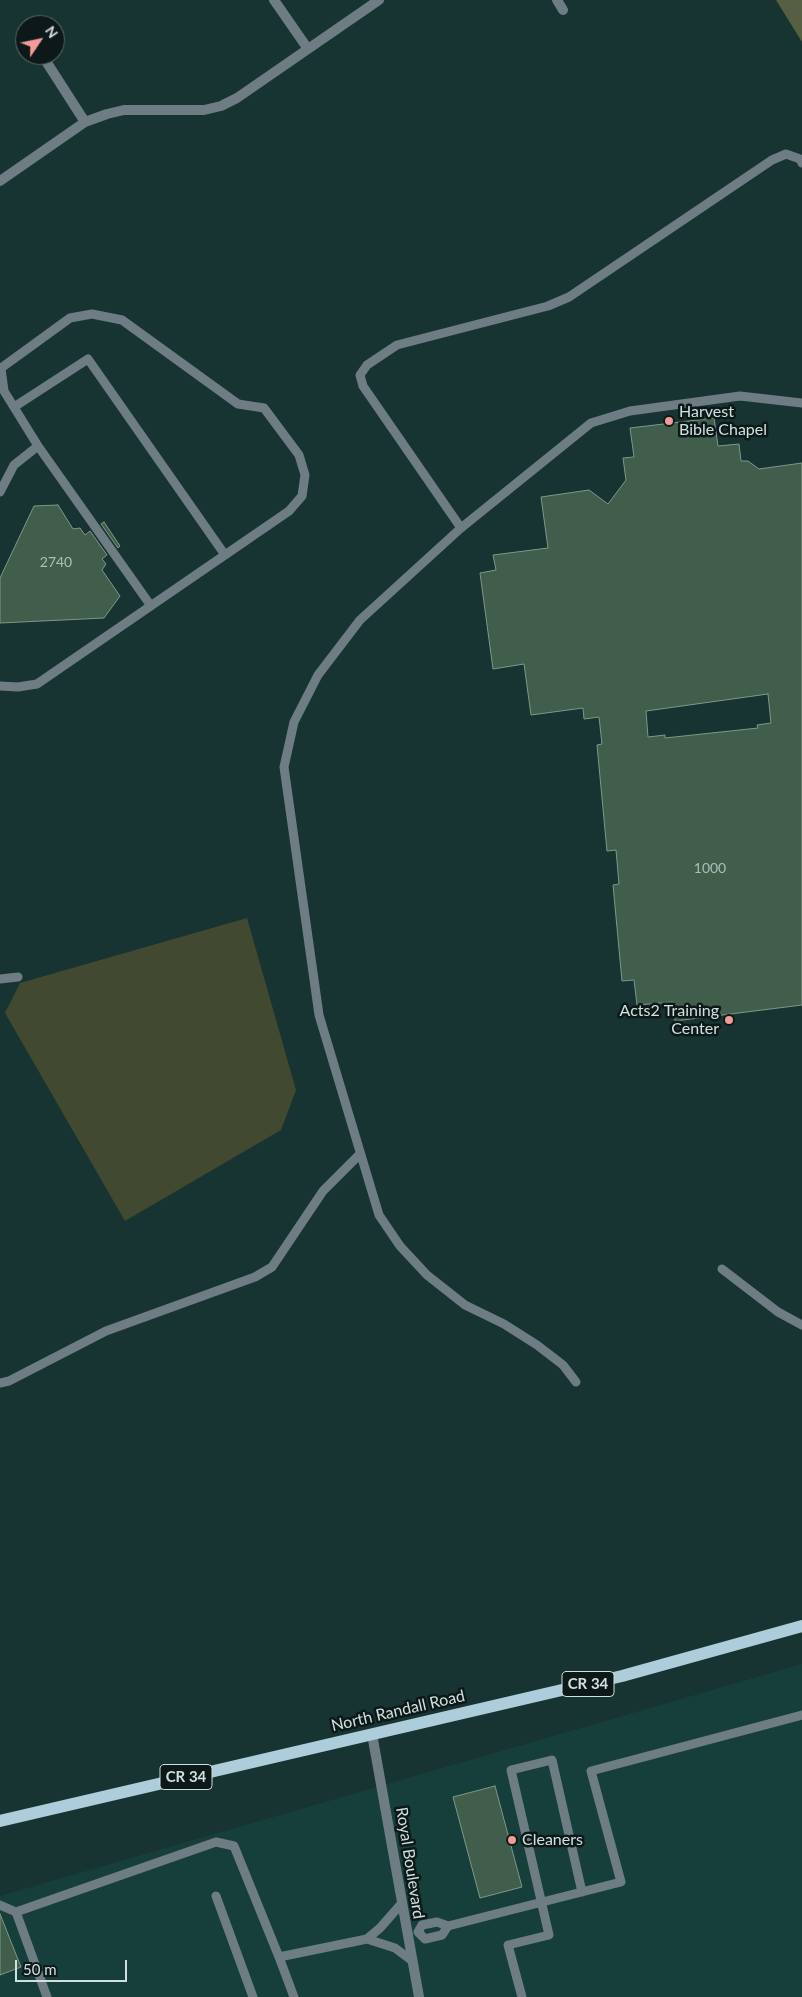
<!DOCTYPE html>
<style>
body{margin:0}
#map{position:relative;width:802px;height:1997px;overflow:hidden;background:#173432;font-family:Lato,sans-serif}
canvas{display:block}
.north{position:absolute;left:15px;top:15px;width:50px;height:50px;box-sizing:border-box;background:#0d1918;border:1px solid #5b6967;border-radius:50%;rotate:56deg;font-size:14px;font-weight:700;line-height:20px;text-align:center;color:#cfe0de}
.north::after{content:'';display:block;margin:auto;width:18px;height:22px;background:#f59b97;clip-path:polygon(50% 0,100% 100%,50% 72%,0 100%)}
.scale{position:absolute;left:15px;top:1960px;width:112px;height:22px;box-sizing:border-box;border:2px solid #cfe0de;border-top:0;padding-left:6px;font-size:15px;line-height:18px;white-space:nowrap;color:#cfe0de;-webkit-text-stroke:4px #0d1918;paint-order:stroke}
</style>
<div id="map">
<canvas width="802" height="1997"></canvas>
<div class="north">N</div>
<div class="scale">50 m</div>
</div>
<script>
const ctx = document.querySelector('canvas').getContext('2d');
ctx.lineJoin = 'round';
function fill(path, color) { ctx.fillStyle = color; ctx.fill(path, 'evenodd'); }
const poly = rows => new Path2D(rows.map(r => 'M' + r).join(''));
function strokePath(path, color, width, dash) { ctx.strokeStyle = color; ctx.lineWidth = width; ctx.lineCap = dash ? 'butt' : 'round'; ctx.setLineDash(dash || []); ctx.stroke(path); }
function label(font, color, halo, rows, align = 'center') {
  ctx.font = font + ' Lato,sans-serif'; ctx.lineWidth = 5; ctx.setLineDash([]); ctx.textBaseline = 'middle'; ctx.strokeStyle = halo; ctx.fillStyle = color; for (const [text, x, y, turn = 0] of rows) {
    ctx.save(); ctx.translate(x, y); ctx.rotate((+turn || 0) * Math.PI / 180); ctx.textAlign = isNaN(turn) ? turn : align; if (halo) ctx.strokeText(text, 0, 0); ctx.fillText(text, 0, 0); ctx.restore();
  }
}
const built = poly([
 [802,1664,802,1997,0,1997,0,1896]
]);
const green = poly([
 [247,918,296,1090,281,1130,125,1221,5,1013,20,983]
]);
const forest = poly([
 [776,0,802,0,802,42]
]);
const building = poly([
 [714,418,718,446,739,444,741,461,748,461,759,469,802,463,802,1005,675,1021,673,1002,637,1005,634,980,622,981,613,885,619,884,616,850,607,851,597,745,602,744,599,717,584,719,583,708,531,715,524,664,493,669,480,573,496,570,493,555,548,548,541,497,589,490,608,504,626,480,623,458,634,457,630,428,714,418],
 [768,694,771,723,757,725,758,728,665,738,665,735,648,737,646,711,768,694],
 [58,505,73,529,80,528,85,535,90,531,107,555,102,559,106,564,102,570,120,596,104,618,0,623,0,578,34,506,58,505],
 [104,522,120,546,118,548,101,524,104,522],
 [495,1786,522,1887,480,1898,453,1797,495,1786],
 [0,1914,21,1967,0,1975,0,1914]
]);
const service = poly([
 [14,407,88,359,225,555],
 [38,446,151,606],
 [0,492,14,465,38,446,4,391,1,368,70,318,92,314,122,320,238,404,264,408,299,455,305,475,302,496,289,511,37,684,18,687,0,686],
 [461,528,363,386,360,375,367,365,397,345,548,306,569,297,772,160,786,154,800,159,802,163],
 [0,979,18,977],
 [722,1269,778,1312,802,1325],
 [576,1382,563,1365,537,1345,504,1324,465,1305,427,1275,400,1246,379,1215,319,1015,284,767,294,722,318,675,360,620,461,528,591,423,630,411,740,396,802,403],
 [0,1383,9,1381,106,1331,255,1277,272,1267,323,1191,360,1154],
 [216,1896,253,1997],
 [402,1903,380,1928,367,1939,395,1948,411,1960],
 [0,1905,16,1912,216,1842,234,1846,279,1957,367,1939],
 [16,1912,47,1997],
 [418,1932,422,1925,437,1922,448,1926,621,1882,591,1771,802,1715],
 [418,1932,425,1939,442,1935,448,1926],
 [279,1957,294,1997],
 [522,1997,508,1945,549,1935,511,1770,552,1760,582,1892]
]);
const minor = poly([
 [274,0,308,49],
 [557,0,563,10],
 [42,55,85,122],
 [0,181,85,122,107,114,124,110,204,110,221,106,237,98,379,0]
]);
const tertiary = poly([
 [372,1734,419,1997]
]);
const primary = poly([
 [0,1821,622,1676,802,1626]
]);
const markers = [
 [669,421,5,"#f59b97"],
 [729,1020,5,"#f59b97"],
 [512,1840,5,"#f59b97"]
];
const numberNames = [
 ["2740",56,562],
 ["1000",710,868]
];
const shields = [
 [588,1684,52],
 [186,1777,52]
];
const shieldNames = [
 ["CR 34",588,1684],
 ["CR 34",186,1777]
];
const poiNames = [
 ["Harvest",679,412],
 ["Bible Chapel",679,430],
 ["Acts2 Training",719,1011,"right"],
 ["Center",719,1029,"right"],
 ["Cleaners",522,1840]
];
const streetNames = [
 ["North Randall Road",398,1711,-13],
 ["Royal Boulevard",410,1863,81]
];
fill(built, '#163f3c');
fill(green, '#414930');
fill(forest, '#565f42');
fill(building, '#415d4b');
strokePath(building, '#809888', 1);
strokePath(service, '#6e7d83', 9);
strokePath(minor, '#6e7d83', 10);
strokePath(tertiary, '#6e7d83', 10);
strokePath(primary, '#accdd9', 12);
for (const [x, y, r, color] of markers) { const dot = new Path2D(); dot.arc(x, y, r, 0, 2 * Math.PI); ctx.fillStyle = color; ctx.fill(dot); strokePath(dot, '#0d1918', 2); }
label('14px', '#acbfb9', null, numberNames);
for (const [x, y, w] of shields) { const box = new Path2D(); box.roundRect(x - w / 2, y - 12.5, w, 25, 4); ctx.fillStyle = '#0d1918'; ctx.fill(box); strokePath(box, '#cfe0de', 1); }
label('bold 15px', '#cfe0de', null, shieldNames);
label('16px', '#cfe0de', '#0d1918', poiNames, 'left');
label('16px', '#cfe0de', '#0d1918', streetNames);
</script>
